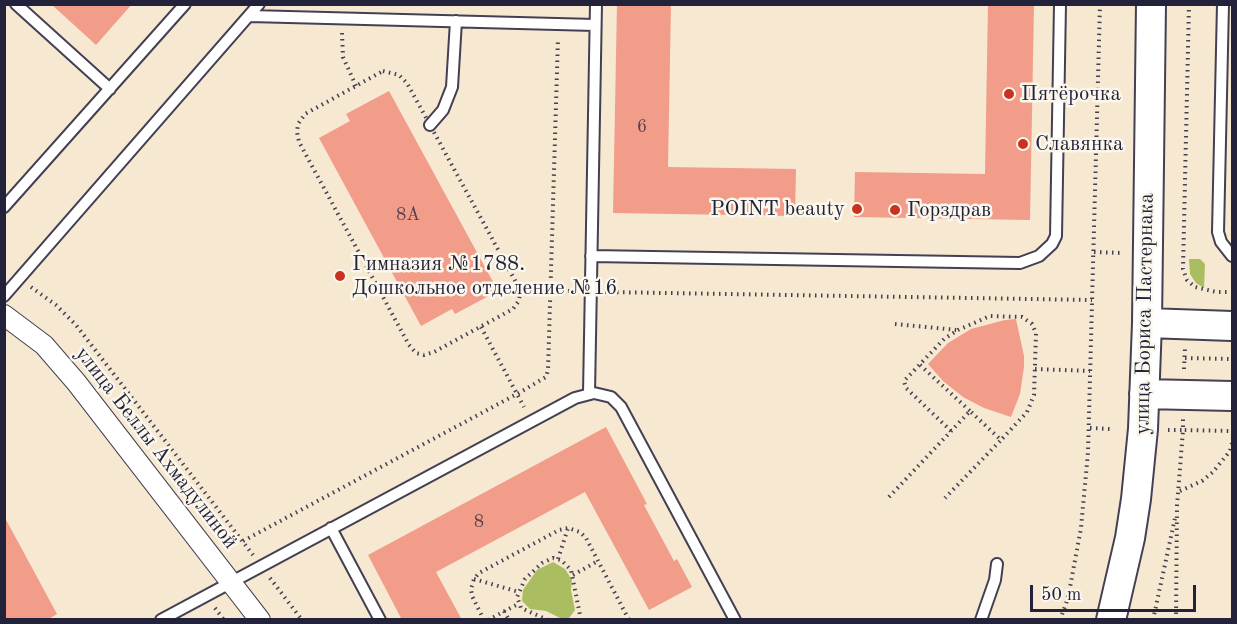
<!DOCTYPE html>
<meta charset="utf-8">
<style>
body{margin:0}
#map{position:relative;width:1237px;height:624px;overflow:hidden;background:#f6e8d1;font-family:"Old Standard TT",serif}
canvas{display:block}
.frame{position:absolute;inset:0;border:6px solid #22223b;pointer-events:none}
.scale{position:absolute;left:1030px;top:585px;width:166px;height:27px;box-sizing:border-box;border:3px solid #22223b;border-top:0;padding-left:8px;font-size:18px;line-height:21px;white-space:nowrap;color:#22223b;-webkit-text-stroke:4px #fbf7ec;paint-order:stroke}
</style>
<div id="map">
<canvas width="1237" height="624"></canvas>
<div class="frame"></div>
<div class="scale">50 m</div>
</div>
<script>
const ctx = document.querySelector('canvas').getContext('2d');
ctx.lineJoin = 'round';
function fill(path, color) { ctx.fillStyle = color; ctx.fill(path, 'evenodd'); }
const poly = rows => new Path2D(rows.map(r => 'M' + r).join(''));
function strokePath(path, color, width, dash) { ctx.strokeStyle = color; ctx.lineWidth = width; ctx.lineCap = dash ? 'butt' : 'round'; ctx.setLineDash(dash || []); ctx.stroke(path); }
function label(font, color, halo, rows, align = 'center') {
  ctx.font = font + ' "Old Standard TT",serif'; ctx.lineWidth = 5; ctx.setLineDash([]); ctx.textBaseline = 'middle'; ctx.strokeStyle = halo; ctx.fillStyle = color; for (const [text, x, y, turn = 0] of rows) {
    ctx.save(); ctx.translate(x, y); ctx.rotate((+turn || 0) * Math.PI / 180); ctx.textAlign = isNaN(turn) ? turn : align; if (halo) ctx.strokeText(text, 0, 0); ctx.fillText(text, 0, 0); ctx.restore();
  }
}
const green = poly([
 [1189,259,1200,259,1205,264,1204,288,1196,283,1190,274],
 [553,562,565,569,572,580,571,590,575,610,569,618,562,619,546,611,530,609,522,601,523,590,537,570]
]);
const building = poly([
 [51,4,132,4,96,45],
 [617,4,671,4,668,167,796,169,795,216,613,213],
 [988,4,1034,4,1030,220,854,217,855,172,985,174],
 [389,91,498,291,455,314,452,309,421,326,319,138,350,121,346,114],
 [1016,319,1024,356,1024,367,1020,394,1011,417,984,408,963,397,943,381,928,364,948,343,971,329,1005,320],
 [606,427,647,504,644,505,674,561,677,559,692,587,649,610,585,492,436,572,462,620,402,620,368,555],
 [4,516,57,614,47,620,4,620]
]);
const path = poly([
 [1189,4,1183,269,1187,280,1195,287,1216,292,1232,292],
 [342,33,343,57,356,86],
 [383,71,399,75,407,83,518,286,520,295,518,302,513,309,434,352,424,355,416,353,409,345,299,142,297,132,298,124,305,114,383,71],
 [1094,252,1123,253],
 [31,287,56,305,76,325,253,555],
 [550,291,577,291],
 [605,292,1092,300],
 [895,324,957,330],
 [481,327,524,407],
 [1185,358,1232,359],
 [920,365,970,411],
 [1035,369,1090,371],
 [1184,369,1185,348],
 [1090,428,1110,429],
 [1168,430,1183,430,1183,419],
 [951,431,906,388,904,381,944,339,958,330,990,316,1022,317,1032,324,1036,333,1034,395,1027,412,1001,440],
 [1180,491,1202,481,1213,472,1230,451,1232,443],
 [889,497,970,411,1001,440,945,498],
 [243,541,517,394,546,377,548,370,558,38],
 [558,559,568,528],
 [573,575,598,561],
 [270,578,302,620],
 [474,579,519,592],
 [215,608,224,620],
 [504,611,509,620],
 [484,620,472,596,471,589,474,579,479,573,559,530,568,528,580,532,586,538,629,620],
 [488,620,518,604],
 [548,620,521,608,517,597,525,579,542,563,553,558,561,560,571,570,581,620],
 [1060,620,1068,598,1081,528,1088,452,1100,4],
 [1153,620,1175,518],
 [1176,620,1177,506,1183,430,1232,431]
]);
const lane = poly([
 [16,4,110,89],
 [1223,4,1218,232,1221,242,1232,256],
 [250,16,595,25],
 [430,125,443,110,452,87,456,21],
 [4,207,185,4],
 [591,256,1020,263,1039,256,1052,244,1056,236,1060,4],
 [4,296,259,4],
 [589,393,596,4],
 [331,528,380,620],
 [161,620,575,398,594,393,611,397,621,407,735,620],
 [981,620,995,580,997,564]
]);
const street = poly([
 [4,315,44,345,76,382,260,620]
]);
const secondary = poly([
 [1147,323,1232,326],
 [1144,394,1232,396],
 [1111,620,1130,538,1136,499,1143,429,1147,323,1151,4]
]);
const markers = [
 [1009,94,6,"#c8321e"],
 [1023,144,6,"#c8321e"],
 [857,209,6,"#c8321e"],
 [895,210,6,"#c8321e"],
 [340,276,6,"#c8321e"]
];
const numberNames = [
 ["6",642,127],
 ["8А",408,215],
 ["8",479,522]
];
const poiNames = [
 ["Пятёрочка",1021,94],
 ["Славянка",1035,144],
 ["POINT beauty",845,209,"right"],
 ["Горздрав",907,210],
 ["Гимназия №1788.",352,264],
 ["Дошкольное отделение №16",352,288]
];
const streetNames = [
 ["улица Бориса Пастернака",1145,314,-89],
 ["улица Беллы Ахмадулиной",156,448,52]
];
fill(green, '#abbd61');
fill(building, '#f29c8a');
strokePath(lane, '#424052', 14);
strokePath(street, '#424052', 22);
strokePath(secondary, '#424052', 32);
strokePath(path, '#424052', 4, [1.5, 4.5]);
strokePath(lane, '#fff', 10);
strokePath(street, '#fff', 20);
strokePath(secondary, '#fff', 28);
for (const [x, y, r, color] of markers) { const dot = new Path2D(); dot.arc(x, y, r, 0, 2 * Math.PI); ctx.fillStyle = color; ctx.fill(dot); strokePath(dot, '#fbf7ec', 2); }
label('18px', '#56404f', null, numberNames);
label('21px', '#22223b', '#fbf7ec', poiNames, 'left');
label('21px', '#22223b', '#fbf7ec', streetNames);
</script>
